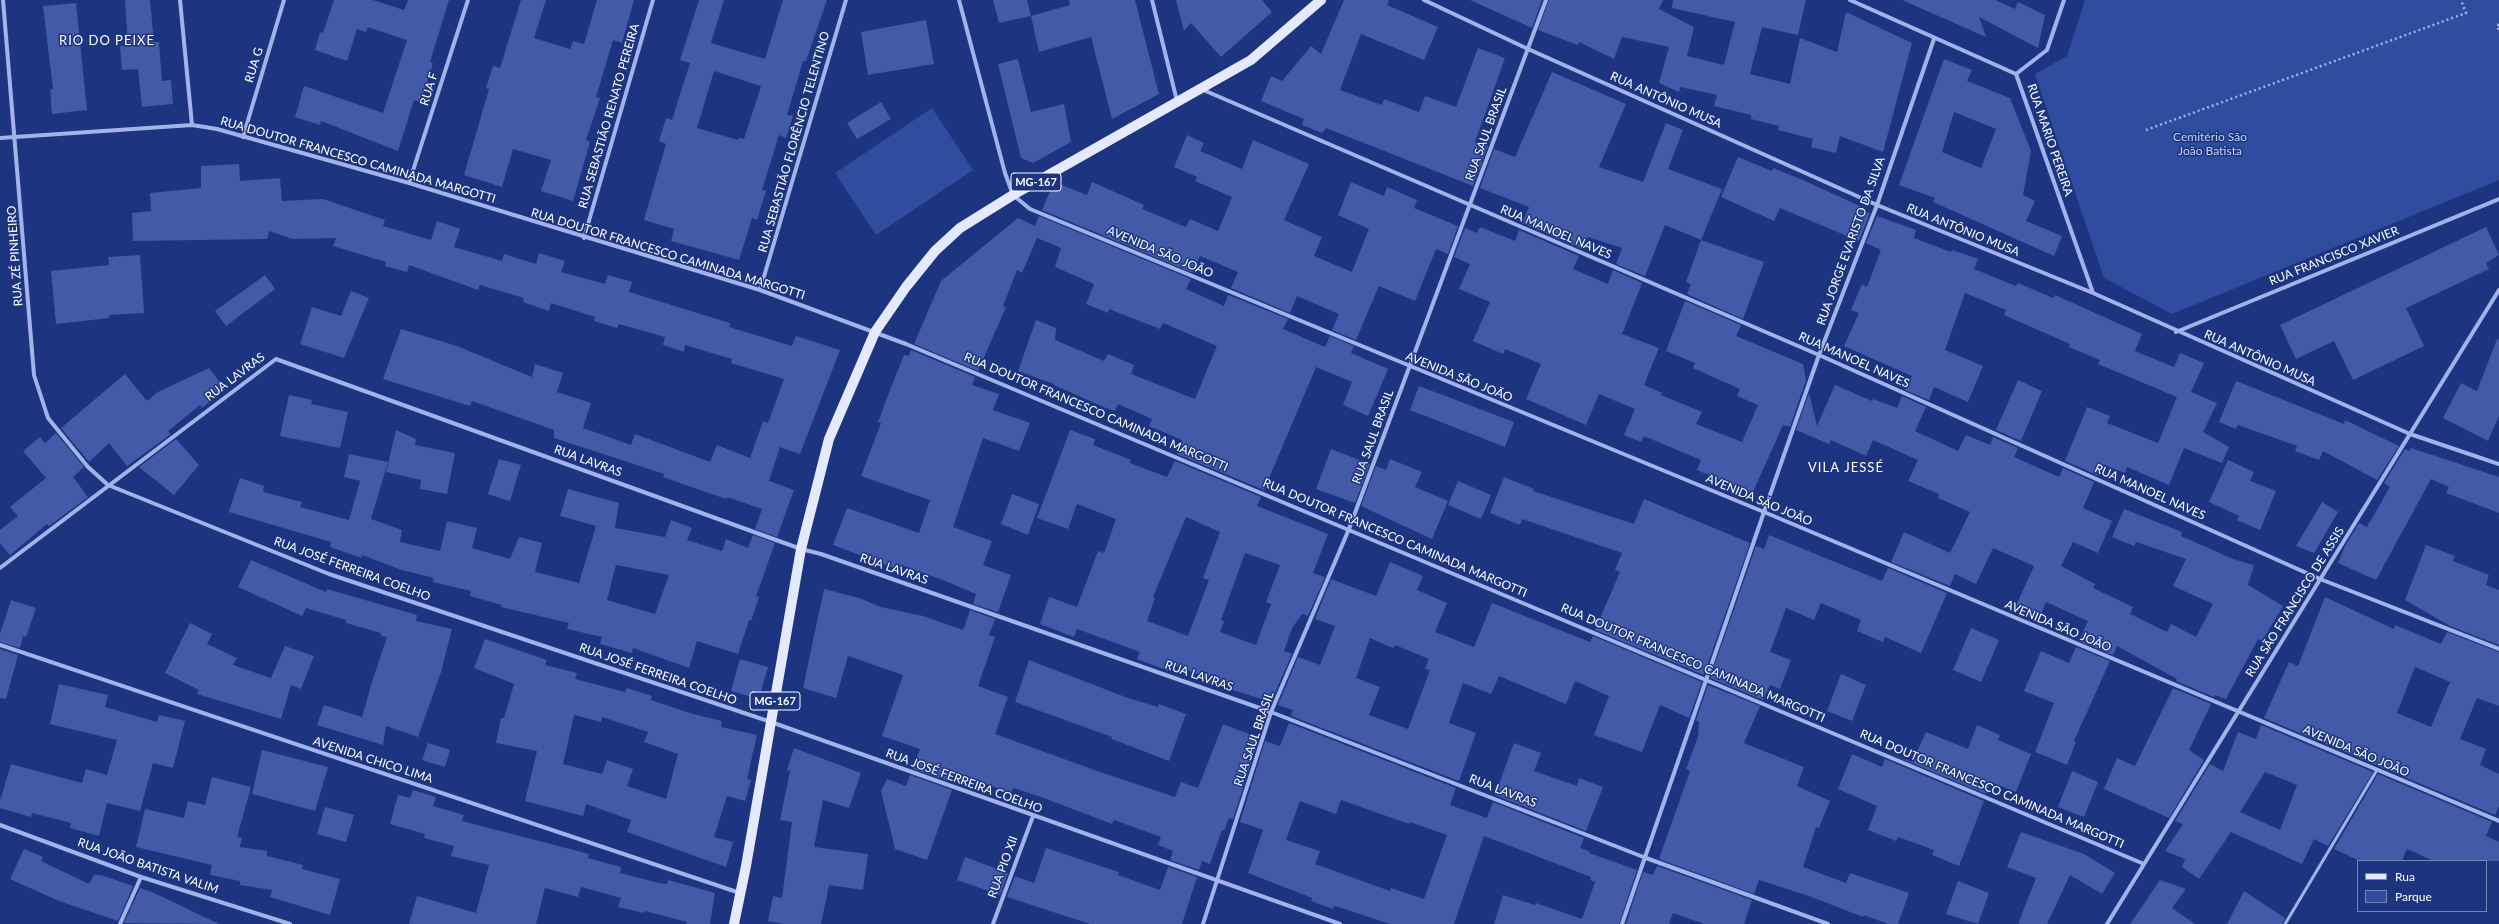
<!DOCTYPE html>
<meta charset="utf-8">
<style>
body{margin:0}
#map{position:relative;width:2499px;height:924px;overflow:hidden;background:#1d3480;font-family:Lato,sans-serif}
canvas{display:block}
.legend{position:absolute;left:2357px;top:860px;width:130px;height:52px;box-sizing:border-box;background:#1d3480;border:1px solid #7785b3;margin:0;padding:5px 7px;list-style:none;font-size:12px;color:#fff}
.legend li{display:flex;align-items:center;gap:8px;height:20px}
.legend b{width:20px;border:1px solid #7785b3}
</style>
<div id="map">
<canvas width="2499" height="924"></canvas>
<ul class="legend">
<li><b style="height:5px;background:#e4e9fe"></b>Rua</li>
<li><b style="height:11px;background:#304c9e"></b>Parque</li>
</ul>
</div>
<script>
const ctx = document.querySelector('canvas').getContext('2d');
ctx.lineJoin = 'round';
function fill(path, color) { ctx.fillStyle = color; ctx.fill(path, 'evenodd'); }
const poly = rows => new Path2D(rows.map(r => 'M' + r).join(''));
function strokePath(path, color, width, dash) { ctx.strokeStyle = color; ctx.lineWidth = width; ctx.lineCap = dash ? 'butt' : 'round'; ctx.setLineDash(dash || []); ctx.stroke(path); }
function label(font, color, halo, rows, align = 'center') {
  ctx.font = font + ' Lato,sans-serif'; ctx.lineWidth = 3; ctx.setLineDash([]); ctx.textBaseline = 'middle'; ctx.strokeStyle = halo; ctx.fillStyle = color; for (const [text, x, y, turn = 0] of rows) {
    ctx.save(); ctx.translate(x, y); ctx.rotate((+turn || 0) * Math.PI / 180); ctx.textAlign = isNaN(turn) ? turn : align; if (halo) ctx.strokeText(text, 0, 0); ctx.fillText(text, 0, 0); ctx.restore();
  }
}
const green = poly([
 [2085,0,2499,0,2499,180,2172,314,2104,278,2035,74,2067,56],
 [932,108,973,170,876,235,835,173]
]);
const building = poly([
 [125,0,150,0,154,42,159,42,162,81,171,80,173,104,142,107,138,69,122,70,120,46,128,45],
 [334,0,373,0,404,10,408,0,449,0,430,62,433,63,421,102,414,100,398,151,321,121,320,125,295,117,304,86,383,113,407,40,368,27,366,32,357,29,347,61,315,50,320,32,323,33],
 [521,0,546,0,534,38,570,49,573,41,584,44,597,0,634,0,622,43,613,40,596,97,600,98,586,140,590,142,573,201,541,191,551,160,513,149,502,187,464,175,489,89,486,88,493,66,500,68],
 [699,0,724,0,711,43,765,59,783,0,827,0,806,61,803,61,787,115,793,116,786,138,779,135,762,190,766,191,757,220,752,218,739,260,671,241,674,229,644,220,666,144,659,141,666,118,672,120,690,63,680,60],
 [714,71,761,86,744,139,739,138,738,140,697,128],
 [993,0,1027,0,1031,16,999,23],
 [1069,0,1135,0,1159,94,1112,119,1091,37,1039,52,1031,16,1070,5],
 [1176,0,1262,0,1272,12,1221,57,1191,23,1184,31],
 [1344,0,1389,0,1387,5,1438,27,1424,60,1361,34,1340,90,1382,105,1384,99,1419,112,1425,96,1456,107,1478,48,1505,58,1475,142,1488,146,1473,186,1326,128,1322,133,1302,125,1304,119,1261,101,1271,76,1282,81,1311,46,1321,54],
 [1470,0,1542,0,1532,28],
 [1549,0,1663,0,1659,9,1694,27,1687,56,1724,65,1735,22,1672,8,1673,0,1806,0,1798,35,1762,27,1750,74,1790,84,1800,38,1837,52,1846,12,1912,43,1883,152,1840,136,1836,153,1811,147,1813,139,1778,130,1779,126,1751,119,1751,115,1714,106,1717,95,1680,87,1679,92,1659,83,1669,47,1622,37,1614,59,1579,42,1578,45,1538,30],
 [1902,0,1995,0,2015,9,2018,2,2045,15,2038,48,1979,17,1986,37],
 [76,3,87,110,52,114,50,90,53,89,43,6],
 [926,20,934,64,868,75,861,32],
 [1018,59,1031,112,1064,104,1071,142,1033,163,1021,158,998,64],
 [1944,59,1972,70,1967,81,2010,98,2031,151,2023,195,2035,201,2026,221,2062,236,2054,256,1933,202,1935,198,1899,185],
 [1954,112,1996,129,1981,168,1942,152],
 [1552,72,1626,104,1599,167,1643,182,1666,123,1683,130,1668,169,1722,189,1701,240,1665,225,1645,276,1616,264,1622,248,1588,237,1582,249,1522,223,1529,207,1480,188,1494,149,1515,157],
 [881,102,891,119,857,139,847,123],
 [1187,135,1204,143,1200,151,1242,169,1253,140,1309,164,1284,220,1322,237,1314,256,1352,272,1369,229,1338,215,1351,182,1384,196,1387,187,1417,200,1414,208,1458,226,1448,254,1436,249,1415,301,1379,286,1356,340,1332,330,1339,314,1297,296,1290,313,1231,288,1238,272,1200,256,1193,273,1042,210,1054,182,1087,195,1092,182,1144,205,1142,209,1186,227,1190,219,1218,231,1232,197,1195,181,1197,177,1174,167],
 [1738,157,1772,171,1773,168,1803,180,1864,208,1862,211,1870,213,1859,241,1780,208,1774,221,1721,197],
 [239,164,240,181,280,178,282,201,323,199,385,220,383,226,431,240,437,221,460,229,454,247,502,261,504,254,536,264,539,253,565,261,561,272,605,284,608,275,632,282,629,292,730,323,729,327,792,346,796,336,840,350,800,454,780,447,769,481,794,490,777,537,755,529,762,509,727,497,726,499,663,477,664,474,554,438,554,430,472,401,470,406,383,379,401,329,457,346,532,377,535,364,563,373,557,392,591,403,583,428,631,445,635,434,710,462,717,445,750,458,763,421,768,423,784,379,731,363,732,359,685,345,684,352,663,345,665,337,619,324,617,328,594,321,595,317,551,303,549,311,523,302,524,298,480,285,478,290,409,265,407,272,385,266,386,262,333,246,336,238,293,239,269,231,267,239,133,241,132,213,151,211,150,193,201,188,201,166],
 [1039,216,1191,279,1186,289,1224,306,1228,295,1288,319,1283,329,1325,347,1330,336,1354,346,1351,353,1388,369,1368,416,1343,405,1352,382,1316,367,1264,490,1177,454,1182,440,1149,426,1152,419,1118,404,1115,411,1106,408,1054,385,1054,384,1018,371,1036,320,1056,328,1055,340,1104,361,1108,354,1134,365,1131,374,1195,399,1217,346,1163,323,1160,329,1109,309,1108,313,1086,304,1094,284,1055,267,1061,248,1037,238,1022,273,1017,270,1003,306,1006,307,978,371,914,344,941,281,1018,218,1035,226],
 [1877,216,1916,230,1914,238,1951,252,1952,250,1978,259,1974,269,2016,286,2018,283,2053,298,2055,295,2142,334,2135,351,2174,367,2180,353,2204,363,2191,392,2217,403,2203,432,2229,447,2222,463,2184,448,2169,485,2127,467,2125,473,2102,464,2097,475,2065,461,2087,407,2110,416,2107,423,2158,443,2177,397,2098,364,2100,360,2069,347,2070,344,2004,315,2006,310,1965,293,1945,350,1983,366,1968,402,1934,387,1929,400,1905,390,1912,376,1844,346,1859,313,1851,310,1862,284,1867,287,1881,250,1866,243],
 [1480,227,1515,241,1519,230,1579,256,1573,269,1608,284,1613,270,1642,283,1622,334,1659,348,1644,385,1662,393,1661,395,1702,412,1696,424,1742,442,1758,405,1737,396,1740,389,1693,368,1695,363,1666,351,1685,301,1741,325,1736,336,1803,364,1806,380,1790,427,1783,425,1752,494,1697,470,1701,460,1644,436,1641,442,1624,435,1635,409,1599,394,1586,425,1526,399,1541,364,1505,349,1503,354,1473,341,1490,302,1459,289,1470,264,1454,257,1465,228,1477,233],
 [2486,227,2499,255,2486,263,2489,269,2406,308,2424,346,2353,380,2334,341,2296,359,2280,325],
 [1701,240,1764,262,1743,319,1687,294,1691,284,1686,282],
 [140,255,144,313,109,315,109,318,56,324,51,271,109,265,108,257],
 [265,275,275,289,226,326,215,311],
 [351,291,369,298,344,358,300,344,312,307,341,316],
 [2497,339,2499,339,2499,416,2488,441,2443,418,2461,383,2477,391],
 [911,350,975,377,972,385,999,394,993,410,1030,423,1019,451,983,438,953,527,992,541,983,565,1011,575,998,612,973,604,976,594,943,580,898,564,896,569,833,545,847,508,919,533,930,500,861,476,881,423,878,422,888,395,904,355,909,356],
 [209,368,225,389,202,408,200,405,168,431,171,434,127,466,109,443,89,462,61,428,125,374,147,401,158,392],
 [2018,380,2042,391,2021,441,1996,430],
 [2236,381,2344,424,2345,420,2399,446,2377,480,2323,451,2319,460,2295,451,2297,446,2238,425,2236,429,2219,422],
 [1835,385,1872,401,1873,399,1897,408,1902,396,1926,407,1915,431,1958,451,1966,435,1990,445,1993,437,2018,448,2014,457,2059,477,2063,468,2094,482,2083,508,2112,521,2098,553,2073,542,2061,566,2095,584,2093,588,2133,607,2130,614,2167,632,2171,624,2196,637,2213,604,2173,586,2186,559,2136,542,2134,546,2112,537,2124,509,2182,532,2181,536,2233,559,2254,565,2248,585,2283,606,2262,641,2258,639,2226,699,2215,695,2214,697,2176,681,2177,679,2117,646,2113,655,2079,641,2088,621,2046,602,2038,621,2014,610,2034,566,1993,548,1976,584,1955,574,1950,586,1891,562,1904,532,1950,553,1970,512,1938,498,1939,494,1908,481,1918,460,1873,440,1866,456,1831,440,1829,444,1796,430,1809,393,1817,426],
 [1419,386,1514,422,1505,447,1410,410],
 [289,395,312,400,311,404,348,412,340,448,280,436],
 [396,430,416,439,415,445,455,453,447,494,420,489,421,480,386,472],
 [1070,430,1095,439,1093,445,1131,460,1130,463,1167,477,1175,461,1261,497,1257,506,1328,534,1313,573,1325,577,1308,616,1302,614,1292,628,1284,651,1292,654,1271,702,1207,682,1208,678,1171,664,1168,671,1137,659,1140,652,1077,629,1074,637,1040,624,1049,597,1077,607,1098,551,1104,553,1116,519,1077,504,1068,529,1037,518],
 [1186,517,1220,532,1203,578,1209,580,1188,636,1147,621,1155,598,1153,597],
 [1245,553,1280,565,1266,602,1271,604,1256,645,1220,632,1224,621,1221,620],
 [56,433,84,467,73,477,88,497,49,526,47,524,10,555,0,543,0,530,18,516,10,507,46,478,23,451,40,437,45,443],
 [176,439,199,465,174,495,139,467],
 [2411,448,2499,477,2499,513,2446,493,2449,487,2431,479,2376,580,2338,563,2345,546,2359,523,2367,527,2390,487,2384,483,2405,449,2409,451],
 [1331,449,1370,464,1355,503,1316,489],
 [349,454,388,462,371,519,402,530,400,542,440,551,447,521,477,528,472,548,510,559,519,537,542,543,535,572,579,583,596,526,560,516,568,489,619,503,615,528,665,537,671,520,692,528,687,540,722,551,726,539,748,548,753,535,775,543,756,596,759,597,751,621,749,620,738,654,697,641,689,668,633,648,632,653,600,644,602,637,567,629,569,623,501,607,502,605,470,596,471,591,433,582,434,578,402,570,362,555,361,558,330,547,331,542,229,512,240,478,264,486,263,492,302,502,300,507,349,520,360,481,344,477],
 [616,565,669,575,655,614,607,600],
 [499,459,521,465,510,501,488,494],
 [1390,459,1422,472,1415,487,1448,501,1432,539,1361,506,1376,466,1386,470],
 [2228,460,2254,472,2250,481,2276,491,2260,530,2237,520,2239,516,2209,502],
 [1504,477,1534,489,1533,491,1634,524,1644,499,1750,543,1704,675,1595,630,1620,572,1615,570,1622,553,1522,519,1520,525,1490,513],
 [1458,481,1491,495,1481,519,1448,505],
 [1012,494,1039,504,1028,535,1001,524],
 [2322,502,2338,512,2314,553,2296,546],
 [1769,535,1882,581,1888,568,1947,593,1921,653,1885,637,1883,642,1857,631,1861,620,1821,603,1814,620,1786,608,1770,652,1791,660,1780,689,1770,685,1763,700,1710,678,1756,546,1764,549],
 [2426,545,2455,556,2453,561,2489,575,2486,585,2499,590,2499,645,2450,626,2405,600],
 [251,560,326,592,327,589,417,615,416,621,452,629,441,672,418,737,386,726,383,745,317,725,324,705,362,717,372,682,387,637,381,636,381,633,346,623,346,620,306,608,302,616,238,587],
 [1390,562,1423,576,1417,590,1447,603,1435,632,1474,647,1492,603,1590,642,1593,636,1702,682,1689,718,1660,705,1642,752,1594,735,1609,696,1575,681,1566,704,1499,676,1491,694,1463,683,1449,723,1476,733,1459,781,1291,716,1293,710,1278,705,1298,657,1320,665,1335,626,1315,619,1331,579,1376,596],
 [1370,638,1393,648,1395,645,1429,659,1425,669,1430,670,1408,729,1369,715,1380,687,1356,678],
 [824,589,859,598,881,607,923,616,963,630,970,610,995,619,989,635,995,637,978,686,1008,697,995,734,1100,772,1175,797,1181,782,1198,788,1223,724,1259,738,1233,819,1229,818,1224,831,1222,830,1210,864,1202,861,1199,870,1170,860,1173,851,1158,845,1161,837,1114,820,1112,824,1041,797,1013,788,1011,793,958,774,955,783,913,769,920,749,882,736,903,675,848,656,836,698,803,688],
 [2325,597,2394,629,2395,625,2441,644,2447,632,2499,652,2499,706,2477,698,2460,739,2486,749,2480,765,2499,774,2499,806,2495,815,2264,718,2289,662,2298,666],
 [2415,667,2450,682,2431,727,2397,713],
 [11,600,36,608,26,637,23,636,20,648,0,642,0,634],
 [190,623,212,634,207,644,237,658,233,665,271,678,285,646,314,656,301,689,291,685,281,719,197,694,199,690,165,673],
 [1971,628,1999,640,1981,682,1953,670],
 [485,639,547,660,545,665,577,673,575,679,625,692,627,688,652,696,651,700,693,714,722,721,721,727,757,735,747,779,751,780,745,801,727,796,714,837,733,842,726,867,627,832,631,820,586,804,583,816,525,801,537,751,496,743,501,718,504,718,514,684,474,668],
 [574,715,601,722,602,717,648,732,644,742,678,754,666,799,627,786,633,769,607,760,602,774,563,764],
 [2076,647,2110,661,2074,741,2076,742,2067,765,2035,752,2054,703,2024,691,2041,651,2069,663],
 [0,649,18,655,6,699,0,698],
 [740,659,768,667,759,699,731,691],
 [1029,660,1128,698,1158,707,1159,704,1186,714,1169,761,1112,739,1112,737,1015,702],
 [1841,674,1866,685,1852,721,1827,711],
 [59,684,108,695,105,707,157,722,159,715,185,721,173,768,153,763,140,811,107,803,99,836,70,828,71,823,32,813,31,817,0,808,0,801,11,764,82,783,86,769,107,775,117,740,50,724],
 [1708,685,1760,706,1744,743,1804,767,1797,786,1830,801,1819,828,1816,827,1803,867,1846,883,1850,873,1909,893,1898,924,1888,924,1864,915,1863,917,1809,896,1759,880,1754,894,1659,859,1690,771,1686,769,1698,737,1699,722,1696,720],
 [2173,688,2211,704,2189,750,2204,760,2169,818,2104,789,2117,758,2135,766],
 [1289,723,1456,788,1450,805,1487,818,1493,802,1584,838,1580,848,1589,851,1589,853,1637,870,1619,924,1494,924,1503,895,1535,905,1536,903,1582,919,1595,882,1590,880,1591,877,1484,836,1454,924,1390,924,1335,906,1333,909,1311,901,1312,898,1248,873,1263,830,1240,822,1265,741,1280,746],
 [1341,800,1409,824,1410,822,1447,835,1424,899,1391,888,1390,891,1315,864,1320,851,1286,840,1300,801,1336,814],
 [1977,725,2000,735,1998,740,2031,754,2016,792,1991,782,1986,794,1888,753,1912,762,1926,732,1968,749],
 [2261,725,2373,772,2328,846,2314,839,2302,864,2231,832,2199,879,2182,867,2185,859,2165,851,2183,824,2175,821,2210,764,2223,771,2238,732,2256,739],
 [2265,772,2297,785,2280,830,2240,812],
 [428,743,450,750,445,767,422,760],
 [1514,743,1541,753,1534,771,1577,786,1579,778,1603,787,1586,831,1495,795],
 [794,748,861,773,849,808,823,800,814,847,868,854,863,890,829,885,821,924,783,924,768,921,773,896,782,898,792,822,780,820,790,771,787,770],
 [262,750,328,767,315,811,252,794],
 [1852,754,1882,767,1885,759,1984,801,1959,866,1932,855,1934,850,1898,837,1896,841,1868,830,1877,806,1838,789],
 [2072,771,2098,782,2084,817,2058,807],
 [2378,774,2492,822,2486,836,2499,842,2499,861,2434,861,2407,849,2402,861,2360,861,2334,849],
 [910,775,952,790,927,860,895,849,881,791,887,779,906,786],
 [212,777,251,787,237,837,242,838,240,847,267,851,267,856,303,865,302,869,340,879,330,915,270,897,272,890,240,885,240,881,210,875,212,865,136,847,145,809,184,818,188,801,205,805],
 [413,790,436,797,433,806,464,815,462,821,589,854,588,858,621,867,620,873,659,883,667,884,668,880,715,893,710,924,686,924,687,922,645,911,644,913,618,907,621,898,581,887,578,897,545,888,536,924,409,924,417,896,476,913,489,865,451,856,454,846,424,838,425,834,390,824,398,795,410,798],
 [325,807,354,815,346,842,317,834],
 [2021,832,2084,854,2115,873,2102,894,2070,875,2047,924,2018,924,2036,878,2007,867],
 [1046,848,1119,872,1118,875,1160,890,1168,867,1197,877,1182,924,1090,924,1007,897,1015,876,1034,883],
 [24,849,43,857,41,861,89,884,94,875,101,875,133,886,118,921,59,901,10,879],
 [965,857,1008,873,1000,895,957,880],
 [1657,866,1752,900,1744,924,1704,924,1673,913,1669,924,1626,924,1643,872,1653,875],
 [2160,880,2186,889,2172,908,2195,924,2130,924],
 [1958,881,1989,893,1978,924,1946,914],
 [140,888,152,892,219,924,124,923],
 [2244,891,2285,918,2282,924,2227,924]
]);
const path = poly([
 [2499,25,2497,25,2499,31],
 [2146,130,2466,13,2461,0]
]);
const service = poly([
 [2285,924,2377,770]
]);
const minor = poly([
 [3,0,34,375,48,418,88,467,108,485,329,574,771,722,1340,924],
 [180,0,192,125],
 [959,0,1005,173,1013,195,1030,209,1764,512,2499,821],
 [1152,0,1177,101],
 [1424,0,1528,49,1877,205,2093,293,2410,434,2499,464],
 [1850,0,2016,74,2093,293],
 [2016,74,2047,50,2064,0],
 [1201,89,1819,355,2320,579,2499,649],
 [243,137,284,0],
 [0,138,192,125,217,129,409,183,760,290,906,344,2144,864],
 [409,183,468,0],
 [584,238,653,0],
 [760,290,846,0],
 [2176,332,2499,199],
 [0,568,276,359,801,549,821,554,1271,712,1646,858,1828,924],
 [0,645,740,893],
 [0,825,141,877,290,924],
 [120,924,141,877],
 [993,924,1033,816],
 [1203,924,1271,712,1349,529,1546,0],
 [1622,924,1764,512,1819,355,1877,205,1934,39],
 [2107,924,2499,290]
]);
const primary = poly([
 [734,924,746,866,801,549,829,439,875,332,906,287,935,251,960,228,1013,195,1251,60,1321,0]
]);
const shields = [
 [1036,182,50],
 [775,701,50]
];
const shieldNames = [
 ["MG-167",1036,182],
 ["MG-167",775,701]
];
const streetNames = [
 ["RUA G",254,65,-73],
 ["RUA F",429,89,-72],
 ["RUA ANTÔNIO MUSA",1666,100,24],
 ["RUA SEBASTIÃO RENATO PEREIRA",609,116,-74],
 ["RUA SAUL BRASIL",1486,134,-70],
 ["RUA MARIO PEREIRA",2050,140,71],
 ["RUA SEBASTIÃO FLORÊNCIO TELENTINO",794,142,-74],
 ["RUA DOUTOR FRANCESCO CAMINADA MARGOTTI",358,160,16],
 ["RUA ANTÔNIO MUSA",1963,230,22],
 ["RUA MANOEL NAVES",1556,232,23],
 ["RUA JORGE EVARISTO DA SILVA",1851,241,-70],
 ["AVENIDA SÃO JOÃO",1160,252,23],
 ["RUA DOUTOR FRANCESCO CAMINADA MARGOTTI",668,254,17],
 ["RUA ZÉ PINHEIRO",15,256,-94],
 ["RUA FRANCISCO XAVIER",2334,256,-22],
 ["RUA ANTÔNIO MUSA",2260,358,24],
 ["RUA MANOEL NAVES",1854,360,24],
 ["RUA LAVRAS",235,377,-37],
 ["AVENIDA SÃO JOÃO",1459,377,22],
 ["RUA DOUTOR FRANCESCO CAMINADA MARGOTTI",1096,412,23],
 ["RUA SAUL BRASIL",1373,437,-70],
 ["RUA LAVRAS",588,461,20],
 ["RUA MANOEL NAVES",2150,492,24],
 ["AVENIDA SÃO JOÃO",1759,500,23],
 ["RUA DOUTOR FRANCESCO CAMINADA MARGOTTI",1395,538,23],
 ["RUA JOSÉ FERREIRA COELHO",352,569,20],
 ["RUA LAVRAS",894,569,19],
 ["RUA SÃO FRANCISCO DE ASSIS",2295,602,-58],
 ["AVENIDA SÃO JOÃO",2058,626,23],
 ["RUA DOUTOR FRANCESCO CAMINADA MARGOTTI",1693,663,23],
 ["RUA JOSÉ FERREIRA COELHO",658,674,19],
 ["RUA LAVRAS",1199,676,19],
 ["RUA SAUL BRASIL",1254,739,-71],
 ["AVENIDA SÃO JOÃO",2356,751,23],
 ["AVENIDA CHICO LIMA",373,760,18],
 ["RUA JOSÉ FERREIRA COELHO",964,781,20],
 ["RUA DOUTOR FRANCESCO CAMINADA MARGOTTI",1992,789,23],
 ["RUA LAVRAS",1503,791,21],
 ["RUA JOÃO BATISTA VALIM",148,866,19],
 ["RUA PIO XII",1003,867,-70]
];
const parkNames = [
 ["Cemitério São",2210,137],
 ["João Batista",2210,151]
];
const neighbourhoodNames = [
 ["RIO DO PEIXE",107,41],
 ["VILA JESSÉ",1846,468]
];
fill(green, '#304c9e');
fill(building, '#425aa7');
strokePath(path, '#a1b3e9', 2.5, [2, 3]);
strokePath(service, '#a1b3e9', 3);
strokePath(minor, '#a1b3e9', 4);
strokePath(primary, '#e4e9fe', 10);
for (const [x, y, w] of shields) { const box = new Path2D(); box.roundRect(x - w / 2, y - 9, w, 18, 3); ctx.fillStyle = '#1d3480'; ctx.fill(box); strokePath(box, '#fff', 1); }
label('bold 11px', '#fff', null, shieldNames);
label('12px', '#fff', '#1d3480', streetNames);
label('12px', '#c5d2f7', '#1d3480', parkNames);
ctx.letterSpacing = '1px';
label('13px', '#fff', '#1d3480', neighbourhoodNames);
ctx.letterSpacing = '0px';
</script>
